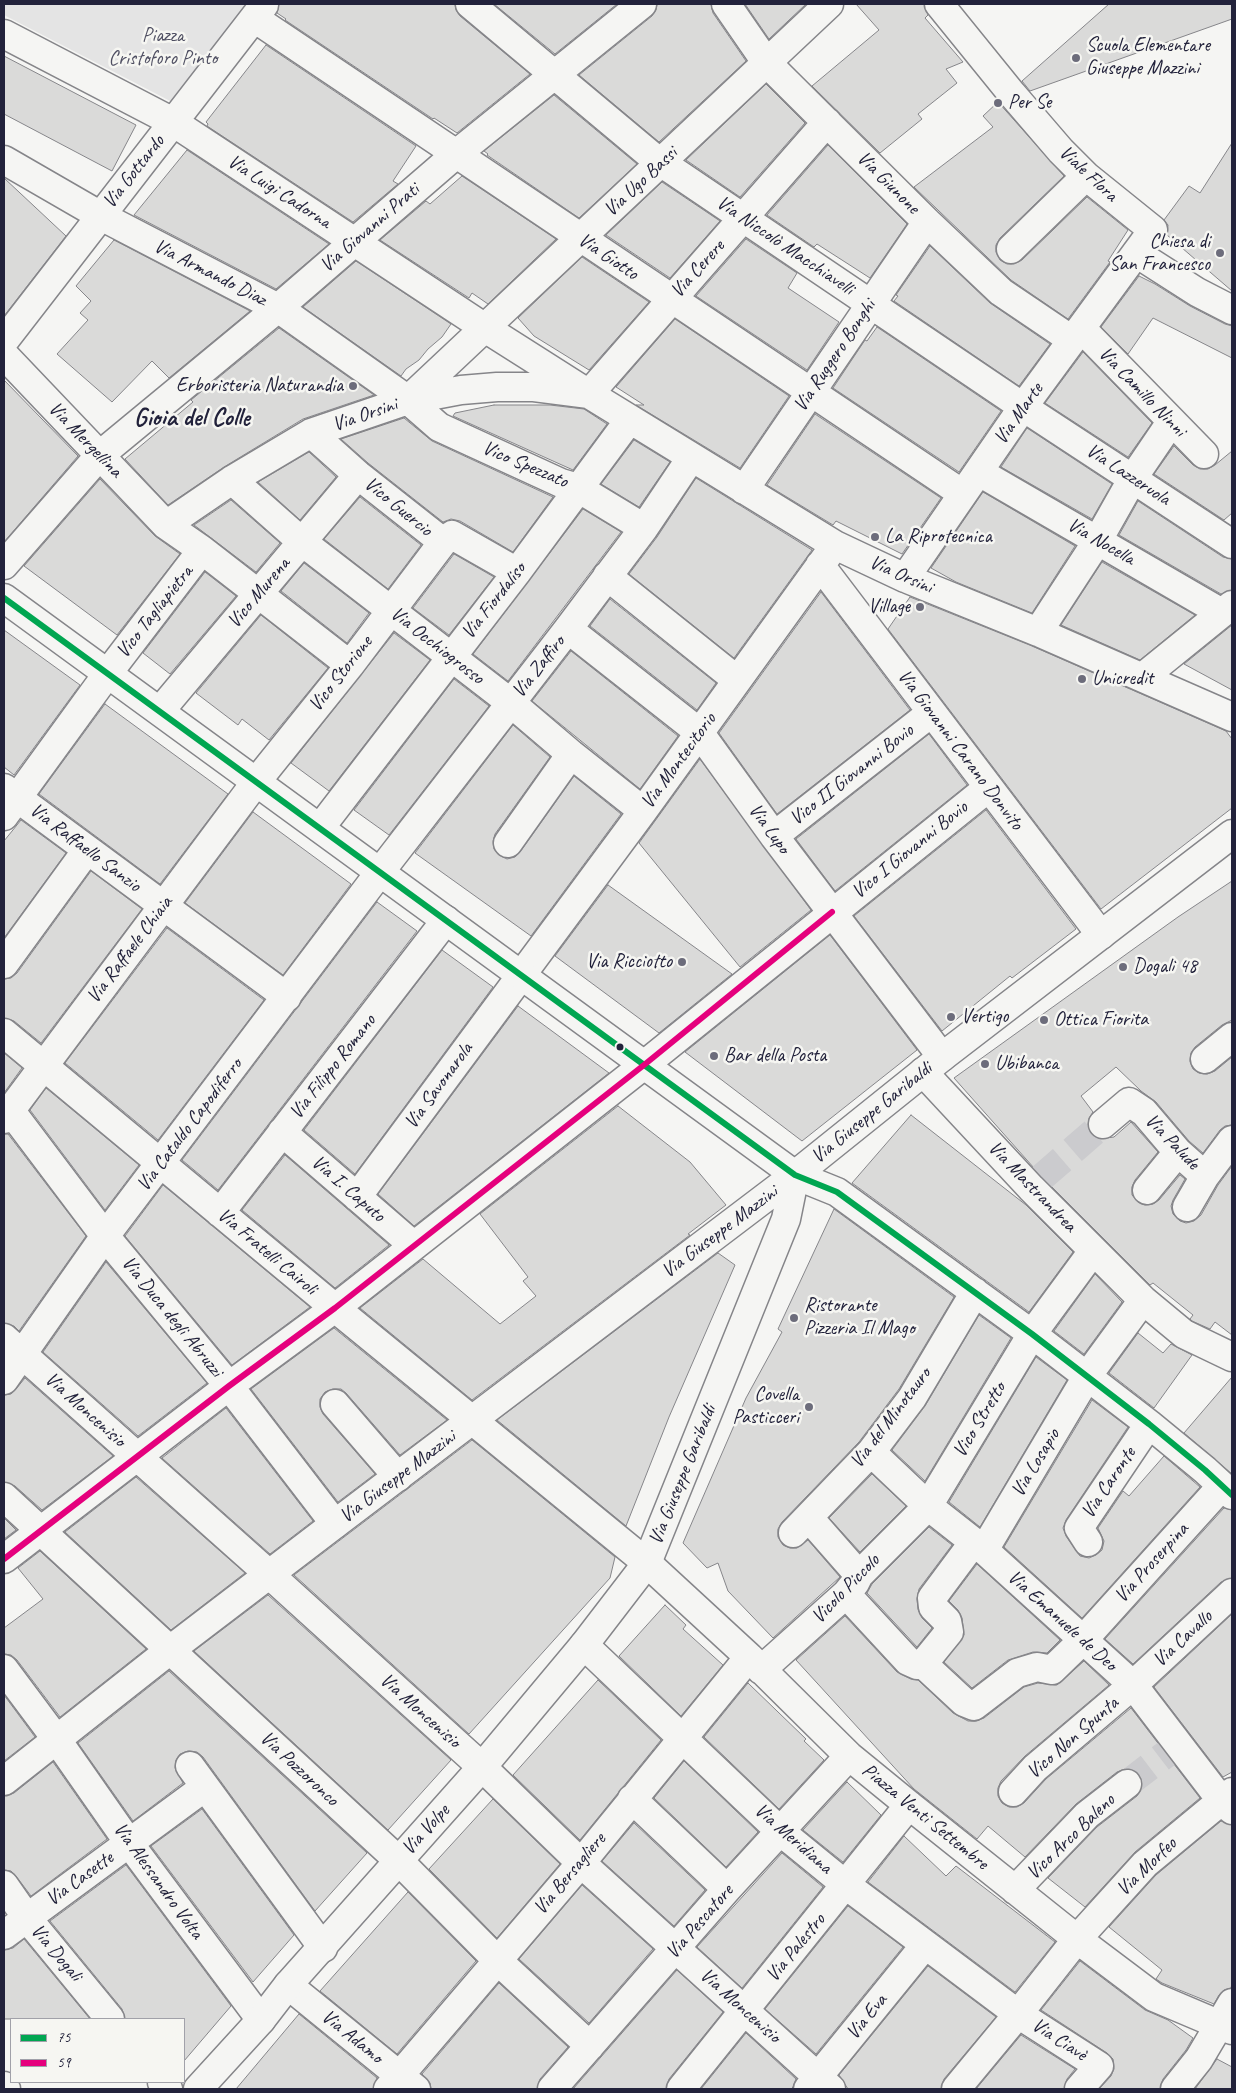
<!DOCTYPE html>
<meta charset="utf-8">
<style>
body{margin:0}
#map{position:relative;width:1236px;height:2093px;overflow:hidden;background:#f5f5f3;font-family:Caveat,sans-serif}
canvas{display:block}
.frame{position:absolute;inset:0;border:5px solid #22223b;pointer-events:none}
.legend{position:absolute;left:10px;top:2018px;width:175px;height:65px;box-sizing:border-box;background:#f6f6f2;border:1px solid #a1a1a9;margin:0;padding:6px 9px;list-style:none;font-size:15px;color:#22223b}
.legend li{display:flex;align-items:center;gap:10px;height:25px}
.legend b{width:25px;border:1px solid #a1a1a9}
</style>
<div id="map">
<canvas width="1236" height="2093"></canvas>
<div class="frame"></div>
<ul class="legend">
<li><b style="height:6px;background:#00a651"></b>75</li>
<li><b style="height:6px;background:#e5007d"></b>59</li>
</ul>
</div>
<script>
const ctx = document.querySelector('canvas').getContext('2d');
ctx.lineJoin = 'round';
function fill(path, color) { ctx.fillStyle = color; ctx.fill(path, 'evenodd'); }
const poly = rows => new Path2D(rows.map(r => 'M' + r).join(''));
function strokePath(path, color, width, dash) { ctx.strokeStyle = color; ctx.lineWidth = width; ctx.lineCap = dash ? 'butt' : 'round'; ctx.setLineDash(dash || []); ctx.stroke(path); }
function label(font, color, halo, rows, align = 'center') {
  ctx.font = font + ' Caveat,sans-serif'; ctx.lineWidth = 5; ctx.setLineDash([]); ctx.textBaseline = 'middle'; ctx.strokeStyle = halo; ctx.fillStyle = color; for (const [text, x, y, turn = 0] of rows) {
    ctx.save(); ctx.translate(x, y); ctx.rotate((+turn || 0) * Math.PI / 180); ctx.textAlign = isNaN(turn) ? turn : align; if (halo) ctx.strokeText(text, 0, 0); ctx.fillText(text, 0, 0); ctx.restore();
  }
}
const green = poly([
 [4,4,254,4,176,104,4,15]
]);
const building = poly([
 [279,4,455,4,456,10,460,16,530,74,457,133,434,118,433,119,285,20,286,19,277,13,279,4],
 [494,4,617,4,555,54,494,4],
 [657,4,711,4,713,13,746,61,659,142,579,75,652,16,656,10,657,4],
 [745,4,806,4,769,39,745,4],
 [856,4,924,4,928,15,925,18,963,62,946,69,957,83,918,114,922,119,880,153,812,86,879,30,856,4],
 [1109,4,1232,4,1232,19,1030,91,1022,81,1109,4],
 [266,45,416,146,393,181,398,184,353,222,207,126,208,124,206,122,266,45],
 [4,56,136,125,112,171,4,114,4,56],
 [766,84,805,123,740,197,686,160,766,84],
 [554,95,637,164,579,218,487,155,488,154,484,151,554,95],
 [998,102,1064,176,1000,238,996,245,996,252,1000,260,1007,264,1014,264,1022,260,1087,197,1128,230,1108,261,1110,262,1068,319,1011,280,914,187,993,127,983,116,998,102],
 [1232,143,1232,291,1167,235,1168,225,1164,220,1189,186,1200,193,1232,143],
 [828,145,907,224,870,278,817,244,814,247,767,215,828,145],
 [187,150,329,244,276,289,134,215,187,150],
 [462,176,556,239,488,304,472,293,469,298,380,240,426,201,430,204,462,176],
 [4,178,66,236,4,316,4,178],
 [662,182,720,221,670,278,606,235,662,182],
 [746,239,797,273,788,288,839,322,807,370,696,296,746,239],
 [114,240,250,311,169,378,152,361,112,402,57,354,88,320,80,313,91,301,76,286,114,240],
 [930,246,990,303,1050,344,1019,386,894,301,898,296,896,295,930,246],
 [582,257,649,302,589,370,534,336,518,318,582,257],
 [356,261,451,324,442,337,428,349,419,360,406,369,401,376,303,307,356,261],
 [1139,276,1155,284,1190,306,1225,324,1232,326,1232,358,1153,318,1128,354,1101,327,1139,276],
 [675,319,789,396,740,468,636,405,644,405,616,387,675,319],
 [877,327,1001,411,959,472,833,388,865,340,867,341,877,327],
 [279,328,374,395,303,419,224,467,168,505,125,459,193,402,191,400,279,328],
 [1083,352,1152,423,1128,457,1045,403,1083,352],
 [4,380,78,456,4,542,4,380],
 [494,405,550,405,584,409,607,424,573,470,453,416,455,413,494,405],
 [815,414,941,498,902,554,836,521,833,525,767,485,815,414],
 [404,418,432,441,553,497,513,552,460,521,451,519,443,522,368,463,341,439,404,418],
 [1027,428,1112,484,1092,519,1001,467,1027,428],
 [634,440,670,462,639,507,601,484,634,440],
 [1174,446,1193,465,1200,469,1208,469,1215,465,1232,451,1232,513,1224,520,1154,474,1174,446],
 [309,452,336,477,300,520,258,482,309,452],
 [696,478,812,550,734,658,629,574,657,537,696,478],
 [100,479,155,536,180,554,117,635,24,566,100,479],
 [983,492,1075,546,1032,613,956,582,931,568,983,492],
 [360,497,421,545,388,589,324,539,360,497],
 [231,500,280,543,256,572,194,525,231,500],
 [1138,501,1223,557,1232,559,1232,590,1221,594,1119,535,1138,501],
 [583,509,621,532,508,681,473,654,583,509],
 [454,554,494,577,449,635,413,608,454,554],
 [1102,562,1195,615,1140,660,1061,625,1102,562],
 [304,563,369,613,347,643,281,591,304,563],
 [205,572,236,596,170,674,143,653,205,572],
 [821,592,910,710,777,814,719,733,821,592],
 [910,597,1032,646,1226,731,1232,739,1232,808,1101,909,888,629,910,597],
 [610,599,716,683,697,710,590,626,610,599],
 [261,615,328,668,269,740,242,719,238,725,196,693,261,615],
 [1232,625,1232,690,1184,664,1232,625],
 [4,630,80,685,14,775,4,767,4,630],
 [394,633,430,660,329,791,291,763,394,633],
 [571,651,678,736,640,789,532,701,571,651],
 [454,679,489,706,389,835,354,810,454,679],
 [105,704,228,794,160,884,39,794,105,704],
 [513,725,550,757,495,834,493,841,494,849,499,855,507,859,515,857,520,852,574,776,621,814,531,936,415,853,513,725],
 [929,734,967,785,835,891,796,839,929,734],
 [700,759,811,910,740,967,639,843,700,759],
 [986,810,1076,929,1012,978,1010,976,942,1031,854,916,986,810],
 [253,812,351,884,283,975,185,903,253,812],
 [21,820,66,853,4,938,4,841,21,820],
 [91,871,142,909,41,1043,14,1021,4,1018,4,979,11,978,17,973,91,871],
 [1232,881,1232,1020,1222,1025,1195,1047,1191,1053,1190,1061,1193,1069,1199,1073,1207,1074,1215,1071,1232,1057,1232,1125,1225,1126,1220,1130,1203,1153,1189,1141,1156,1102,1141,1091,1116,1067,1081,1096,1093,1112,1089,1118,1088,1126,1091,1134,1098,1139,1114,1137,1131,1122,1158,1152,1135,1180,1132,1187,1132,1195,1138,1202,1145,1205,1153,1204,1159,1200,1180,1175,1185,1179,1173,1200,1171,1206,1173,1214,1180,1221,1186,1223,1194,1221,1201,1215,1218,1185,1232,1166,1232,1335,1215,1322,1210,1329,1192,1321,1190,1319,1193,1315,1153,1283,1150,1285,1042,1177,954,1078,1178,917,1232,881],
 [608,885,732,974,659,1033,555,956,608,885],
 [377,902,417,931,218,1190,182,1160,377,902],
 [167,928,264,1000,158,1140,65,1063,167,928],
 [830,935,917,1050,802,1141,685,1052,830,935],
 [442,950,493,987,355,1174,304,1130,442,950],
 [518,1006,609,1073,414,1226,378,1194,518,1006],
 [4,1053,22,1068,4,1093,4,1053],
 [46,1088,139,1165,105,1210,30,1110,46,1088],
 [618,1106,690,1162,726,1205,688,1234,690,1235,472,1400,360,1308,423,1259,500,1324,536,1296,523,1281,528,1277,480,1214,618,1106],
 [911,1115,1026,1205,1073,1252,1029,1312,852,1183,911,1115],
 [4,1134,8,1134,86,1236,19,1331,14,1326,4,1323,4,1134],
 [285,1155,389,1245,335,1288,242,1210,285,1155],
 [163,1185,310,1307,232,1365,125,1236,163,1185],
 [834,1209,954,1297,899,1389,859,1442,782,1522,778,1529,778,1537,783,1545,790,1548,797,1548,808,1540,840,1577,773,1638,728,1591,718,1563,707,1568,683,1543,746,1398,782,1332,778,1329,834,1209],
 [718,1253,735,1265,669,1417,626,1526,497,1420,718,1253],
 [106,1262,207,1383,138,1436,43,1352,106,1262],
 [1095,1274,1122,1302,1084,1354,1054,1331,1095,1274],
 [979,1315,1011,1338,925,1481,892,1450,925,1406,979,1315],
 [334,1328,447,1420,400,1455,346,1393,341,1389,333,1389,325,1392,320,1399,320,1407,323,1414,375,1474,338,1502,251,1389,334,1328],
 [1138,1333,1163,1353,1171,1344,1192,1355,1154,1408,1109,1373,1138,1333],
 [1036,1357,1067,1380,980,1527,949,1502,1036,1357],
 [1232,1377,1232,1474,1184,1433,1232,1377],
 [25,1378,113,1456,42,1510,15,1486,4,1482,4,1395,11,1394,16,1389,25,1378],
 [1092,1400,1128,1427,1066,1520,1063,1528,1066,1536,1080,1556,1089,1558,1096,1555,1102,1550,1104,1541,1098,1528,1123,1491,1129,1496,1164,1456,1200,1487,1082,1618,1004,1547,1092,1400],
 [226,1408,313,1521,270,1554,162,1458,226,1408],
 [472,1440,615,1557,610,1578,469,1734,294,1575,472,1440],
 [872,1474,906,1506,860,1552,829,1518,872,1474],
 [136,1477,245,1573,171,1630,65,1532,136,1477],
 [1224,1508,1232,1510,1232,1578,1221,1582,1133,1664,1105,1639,1224,1508],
 [4,1518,16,1530,4,1539,4,1518],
 [929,1527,952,1545,919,1589,917,1599,918,1609,922,1618,932,1628,917,1647,867,1593,872,1584,929,1527],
 [40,1551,146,1649,60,1717,17,1660,11,1655,4,1654,4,1628,43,1599,18,1568,40,1551],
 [977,1564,1060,1640,1047,1653,1033,1652,1008,1660,972,1688,944,1662,964,1635,962,1618,958,1610,949,1601,977,1564],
 [268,1595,451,1760,388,1830,194,1651,268,1595],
 [665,1605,686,1625,683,1629,723,1665,681,1716,619,1656,665,1605],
 [1232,1614,1232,1772,1223,1777,1154,1687,1232,1614],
 [845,1616,897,1672,911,1679,918,1680,953,1713,968,1721,976,1721,984,1718,1024,1687,1038,1683,1057,1685,1084,1661,1109,1685,1025,1756,1001,1781,998,1788,998,1796,1002,1803,1009,1807,1017,1807,1024,1803,1046,1779,1131,1708,1200,1798,1135,1852,1085,1907,1048,1878,1097,1827,1137,1796,1141,1790,1142,1782,1139,1774,1133,1770,1125,1769,1117,1772,1076,1804,1025,1857,988,1826,977,1839,914,1789,796,1660,845,1616],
 [169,1671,367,1853,315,1911,203,1757,197,1752,188,1751,180,1754,176,1760,175,1768,183,1783,133,1821,78,1743,169,1671],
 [598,1680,661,1740,580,1840,513,1775,598,1680],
 [748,1683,806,1739,804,1741,824,1760,779,1809,704,1737,748,1683],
 [4,1695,35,1737,4,1761,4,1695],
 [684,1761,758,1832,726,1867,654,1798,684,1761],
 [53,1762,107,1839,31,1896,16,1876,11,1871,4,1870,4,1796,14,1793,53,1762],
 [847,1782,881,1815,843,1862,803,1830,847,1782],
 [493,1799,560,1864,497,1938,429,1869,493,1799],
 [202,1809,294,1935,253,1982,151,1846,202,1809],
 [1221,1821,1232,1825,1232,1984,1231,1988,1224,1990,1219,1995,1214,2004,1162,1983,1156,1979,1162,1970,1109,1927,1156,1875,1221,1821],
 [634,1823,705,1890,674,1926,602,1861,634,1823],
 [904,1836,946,1876,956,1866,1055,1942,1015,1992,868,1882,904,1836],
 [782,1853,823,1887,742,1988,697,1947,782,1853],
 [126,1865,231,2006,184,2061,184,2019,125,2019,122,2009,50,1921,126,1865],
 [582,1885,653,1949,589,2023,519,1959,582,1885],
 [408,1892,476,1961,397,2054,320,1991,408,1892],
 [848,1906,903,1947,816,2054,765,2009,848,1906],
 [24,1939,90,2019,4,2019,4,1950,13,1948,24,1939],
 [1080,1961,1145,2010,1168,2020,1193,2038,1186,2050,1163,2079,1160,2089,1099,2089,1111,2076,1114,2069,1113,2059,1107,2053,1041,2010,1080,1961],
 [928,1966,996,2017,944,2079,941,2089,848,2089,839,2075,928,1966],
 [677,1970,723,2012,669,2079,666,2089,573,2089,677,1970],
 [499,1983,568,2047,540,2079,537,2089,431,2089,430,2083,422,2074,499,1983],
 [299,2014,377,2078,373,2089,236,2089,299,2014],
 [746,2033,796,2079,793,2087,791,2089,701,2089,746,2033],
 [1021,2035,1075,2069,1067,2079,1064,2089,976,2089,1021,2035],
 [1217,2059,1232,2067,1232,2089,1195,2089,1217,2059]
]);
const streetTunnel = poly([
 [1041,1178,1103,1124],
 [1127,1784,1174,1748]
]);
const street = poly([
 [470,4,653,157,1023,407,1232,544],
 [726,4,766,62,927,222,1001,292,1072,340],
 [254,18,963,494],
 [4,34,173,122,485,328,589,394,827,122],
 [4,160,101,216,278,308,408,400,439,427,561,483,578,488,644,528],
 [1011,249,1086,176],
 [1136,253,1197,292,1232,310],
 [1081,328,1204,454],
 [4,341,264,5],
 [4,355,166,525,202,550,350,665],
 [408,400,829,4],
 [311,433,358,475,443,542,452,535,517,572],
 [979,472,1222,613],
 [232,480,301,541,511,703,571,754,643,811],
 [744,490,927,222],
 [166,525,232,480,311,433,408,400,461,390,497,387,534,387,589,394,835,545,905,578,1038,632,1232,717],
 [4,565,100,455,278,308,455,155,642,4],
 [820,565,1101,935],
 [607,576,737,680],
 [905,578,1023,407,1153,230,1086,176,1061,151,1012,94,939,4],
 [568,629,699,732,774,836,942,1057],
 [1038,632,1098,540,1133,478,1171,422],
 [108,673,202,550],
 [1143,677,1232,605],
 [160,711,358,475],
 [4,788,287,997],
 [320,828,517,572,630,419],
 [774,836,931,713],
 [508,843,571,754],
 [4,964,87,850],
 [4,1033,335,1308,647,1563,749,1657,849,1756,909,1805,1077,1939,1154,1997,1232,2030],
 [1205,1059,1232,1037],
 [923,1072,1031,1188,1143,1300,1184,1334,1232,1357],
 [10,1110,105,1236,229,1386,335,1524],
 [4,1119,256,782,350,665,443,542],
 [1103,1124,1129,1102,1144,1112,1178,1152,1205,1176,1232,1140],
 [282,1132,413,1245],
 [795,1175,837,1192,1032,1334,1149,1424,1205,1470,1232,1495],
 [1147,1190,1178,1152],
 [357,1197,643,811,835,545],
 [1187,1207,1205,1176],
 [220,1213,446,920],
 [4,1338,270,1575,482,1767,581,1863,831,2089],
 [4,1380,105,1236,380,872,568,629,644,528,691,458],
 [335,1404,398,1477],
 [871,1452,928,1506,984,1550,1133,1685,1221,1800,1232,1810],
 [4,1497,399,1861,497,1960,590,2046],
 [809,1518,859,1575],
 [793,1533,871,1452,912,1398,975,1292],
 [1088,1542,1079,1528,1149,1424],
 [973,1543,932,1598,933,1607,947,1621,949,1632,923,1664,964,1702,974,1706,1017,1673,1037,1667,1052,1670,1083,1640,1222,1486],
 [984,1550,1088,1375,1143,1300],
 [4,1559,229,1386,335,1308,644,1065,988,788],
 [846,1594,908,1661,917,1665,923,1664],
 [584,1645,781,1832,846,1885,1018,2014,1099,2066,1079,2089],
 [4,1669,57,1740,129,1843,261,2020],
 [761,1670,846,1594,855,1583,859,1575,928,1506,1032,1334,1093,1251],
 [190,1766,323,1948],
 [1013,1792,1035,1768,1133,1685,1232,1593],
 [632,1799,727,1889],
 [4,1885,27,1918,110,2019],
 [1015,1890,1087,1815,1127,1784],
 [4,1935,205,1787],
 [288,1985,416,2089],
 [162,2082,168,2089],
 [4,2086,6,2089],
 [388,2089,581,1863,749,1657],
 [552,2089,727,1889,849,1756],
 [681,2089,909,1805],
 [808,2089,925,1945],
 [956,2089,1018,2014,1077,1939,1145,1864,1232,1792],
 [1175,2089,1199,2059,1232,2003]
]);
const secondary = poly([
 [4,598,795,1175],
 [4,816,108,673],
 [4,1781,170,1650,335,1524,795,1175,942,1057,1232,834],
 [198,2089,261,2020,288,1985,482,1767,584,1645,647,1563,786,1219,795,1175]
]);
const bus1 = poly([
 [4,598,795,1175,837,1192,1032,1334,1149,1424,1205,1470,1232,1495]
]);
const bus2 = poly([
 [4,1559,229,1386,335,1308,644,1065,832,912]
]);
const markers = [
 [1076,58,5,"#6c6c7b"],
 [998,103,5,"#6c6c7b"],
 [1220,253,5,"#6c6c7b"],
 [353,386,5,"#6c6c7b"],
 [875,537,5,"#6c6c7b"],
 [920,607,5,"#6c6c7b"],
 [1082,679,5,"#6c6c7b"],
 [682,962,5,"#6c6c7b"],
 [1123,967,5,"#6c6c7b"],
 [951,1017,5,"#6c6c7b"],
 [1044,1020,5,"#6c6c7b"],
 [620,1047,4.5,"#22223b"],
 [714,1056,5,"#6c6c7b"],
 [985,1064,5,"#6c6c7b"],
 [794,1318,5,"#6c6c7b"],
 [809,1407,5,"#6c6c7b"]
];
const parkNames = [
 ["Piazza",163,36],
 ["Cristoforo Pinto",163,59]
];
const poiNames = [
 ["Scuola Elementare",1086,46],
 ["Giuseppe Mazzini",1086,69],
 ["Per Se",1008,103],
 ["Chiesa di",1210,242,"right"],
 ["San Francesco",1210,265,"right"],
 ["Erboristeria Naturandia",343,386,"right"],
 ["La Riprotecnica",885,537],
 ["Village",910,607,"right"],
 ["Unicredit",1092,679],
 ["Via Ricciotto",672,962,"right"],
 ["Dogali 48",1133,967],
 ["Vertigo",961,1017],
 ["Ottica Fiorita",1054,1020],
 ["Bar della Posta",724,1056],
 ["Ubibanca",995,1064],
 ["Ristorante",804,1306],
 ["Pizzeria Il Mago",804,1329],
 ["Covella",799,1395,"right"],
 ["Pasticceri",799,1418,"right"]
];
const streetNames = [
 ["Via Gottardo",134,172,-52],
 ["Viale Flora",1088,174,43],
 ["Via Ugo Bassi",641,182,-43],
 ["Via Giunone",888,183,45],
 ["Via Luigi Cadorna",279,192,33],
 ["Via Giovanni Prati",370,228,-41],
 ["Via Niccolò Macchiavelli",785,246,34],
 ["Via Giotto",608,257,34],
 ["Via Cerere",698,269,-48],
 ["Via Armando Diaz",210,273,27],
 ["Via Ruggero Bonghi",835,356,-56],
 ["Via Camillo Ninni",1142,392,46],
 ["Via Marte",1019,414,-55],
 ["Via Orsini",365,415,-19],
 ["Via Mergellina",85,440,46],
 ["Vico Spezzato",525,465,23],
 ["Via Lazzeruola",1128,475,33],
 ["Vico Guercio",398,507,39],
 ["Via Nocella",1101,542,30],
 ["Via Orsini",901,575,24],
 ["Vico Murena",259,593,-50],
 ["Via Fiordaliso",494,601,-52],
 ["Vico Tagliapietra",155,612,-52],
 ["Via Occhiogrosso",437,646,38],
 ["Via Zaffiro",539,667,-52],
 ["Vico Storione",341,674,-52],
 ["Via Giovanni Carano Donvito",960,750,53],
 ["Via Montecitorio",679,761,-54],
 ["Vico II Giovanni Bovio",852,775,-38],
 ["Via Lupo",769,829,54],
 ["Via Raffaello Sanzio",85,848,37],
 ["Vico I Giovanni Bovio",910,850,-39],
 ["Via Raffaele Chiaia",130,950,-53],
 ["Via Filippo Romano",333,1067,-52],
 ["Via Savonarola",439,1086,-54],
 ["Via Giuseppe Garibaldi",872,1113,-39],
 ["Via Cataldo Capodiferro",190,1125,-53],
 ["Via Palude",1172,1142,46],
 ["Via Mastrandrea",1032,1187,46],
 ["Via I. Caputo",348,1189,41],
 ["Via Giuseppe Mazzini",720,1232,-37],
 ["Via Fratelli Cairoli",267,1252,40],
 ["Via Duca degli Abruzzi",172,1317,51],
 ["Via Moncenisio",85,1410,42],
 ["Via del Minotauro",891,1418,-53],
 ["Vico Stretto",980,1420,-59],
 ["Via Losapio",1036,1463,-59],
 ["Via Giuseppe Garibaldi",683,1475,-68],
 ["Via Giuseppe Mazzini",398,1477,-37],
 ["Via Caronte",1109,1483,-56],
 ["Via Proserpina",1152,1563,-48],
 ["Vicolo Piccolo",846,1589,-46],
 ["Via Emanuele de Deo",1062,1621,42],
 ["Via Cavallo",1183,1639,-43],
 ["Via Moncenisio",420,1711,42],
 ["Vico Non Spunta",1073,1738,-41],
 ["Via Pozzoronco",299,1769,43],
 ["Piazza Venti Settembre",925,1817,39],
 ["Via Volpe",426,1830,-48],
 ["Vico Arco Baleno",1071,1837,-44],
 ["Via Meridiana",793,1839,41],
 ["Via Morfeo",1147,1867,-44],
 ["Via Bersagliere",570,1874,-50],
 ["Via Casette",80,1879,-36],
 ["Via Alessandro Volta",158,1881,54],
 ["Via Pescatore",700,1922,-49],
 ["Via Palestro",796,1948,-51],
 ["Via Dogali",56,1953,50],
 ["Via Moncenisio",740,2006,42],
 ["Via Eva",867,2017,-51],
 ["Via Adamo",352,2037,39],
 ["Via Ciavè",1059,2040,33]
];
const districtNames = [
 ["Gioia del Colle",192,418]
];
fill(green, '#e4e4e4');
fill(building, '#dadad9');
strokePath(building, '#858589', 1);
strokePath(streetTunnel, '#cbcbce', 28, [28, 14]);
strokePath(street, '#858589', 31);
strokePath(secondary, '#858589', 31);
strokePath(street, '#f5f5f3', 28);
strokePath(secondary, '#f5f5f3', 28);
strokePath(bus1, '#00a651', 6);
strokePath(bus2, '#e5007d', 6);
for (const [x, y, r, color] of markers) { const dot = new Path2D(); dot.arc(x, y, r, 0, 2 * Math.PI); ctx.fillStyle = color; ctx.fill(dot); strokePath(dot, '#f6f6f2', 2); }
label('20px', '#4f4f62', '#f6f6f2', parkNames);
label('20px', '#22223b', '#f6f6f2', poiNames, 'left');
label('20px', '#22223b', '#f6f6f2', streetNames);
label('bold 25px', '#22223b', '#f6f6f2', districtNames);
</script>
